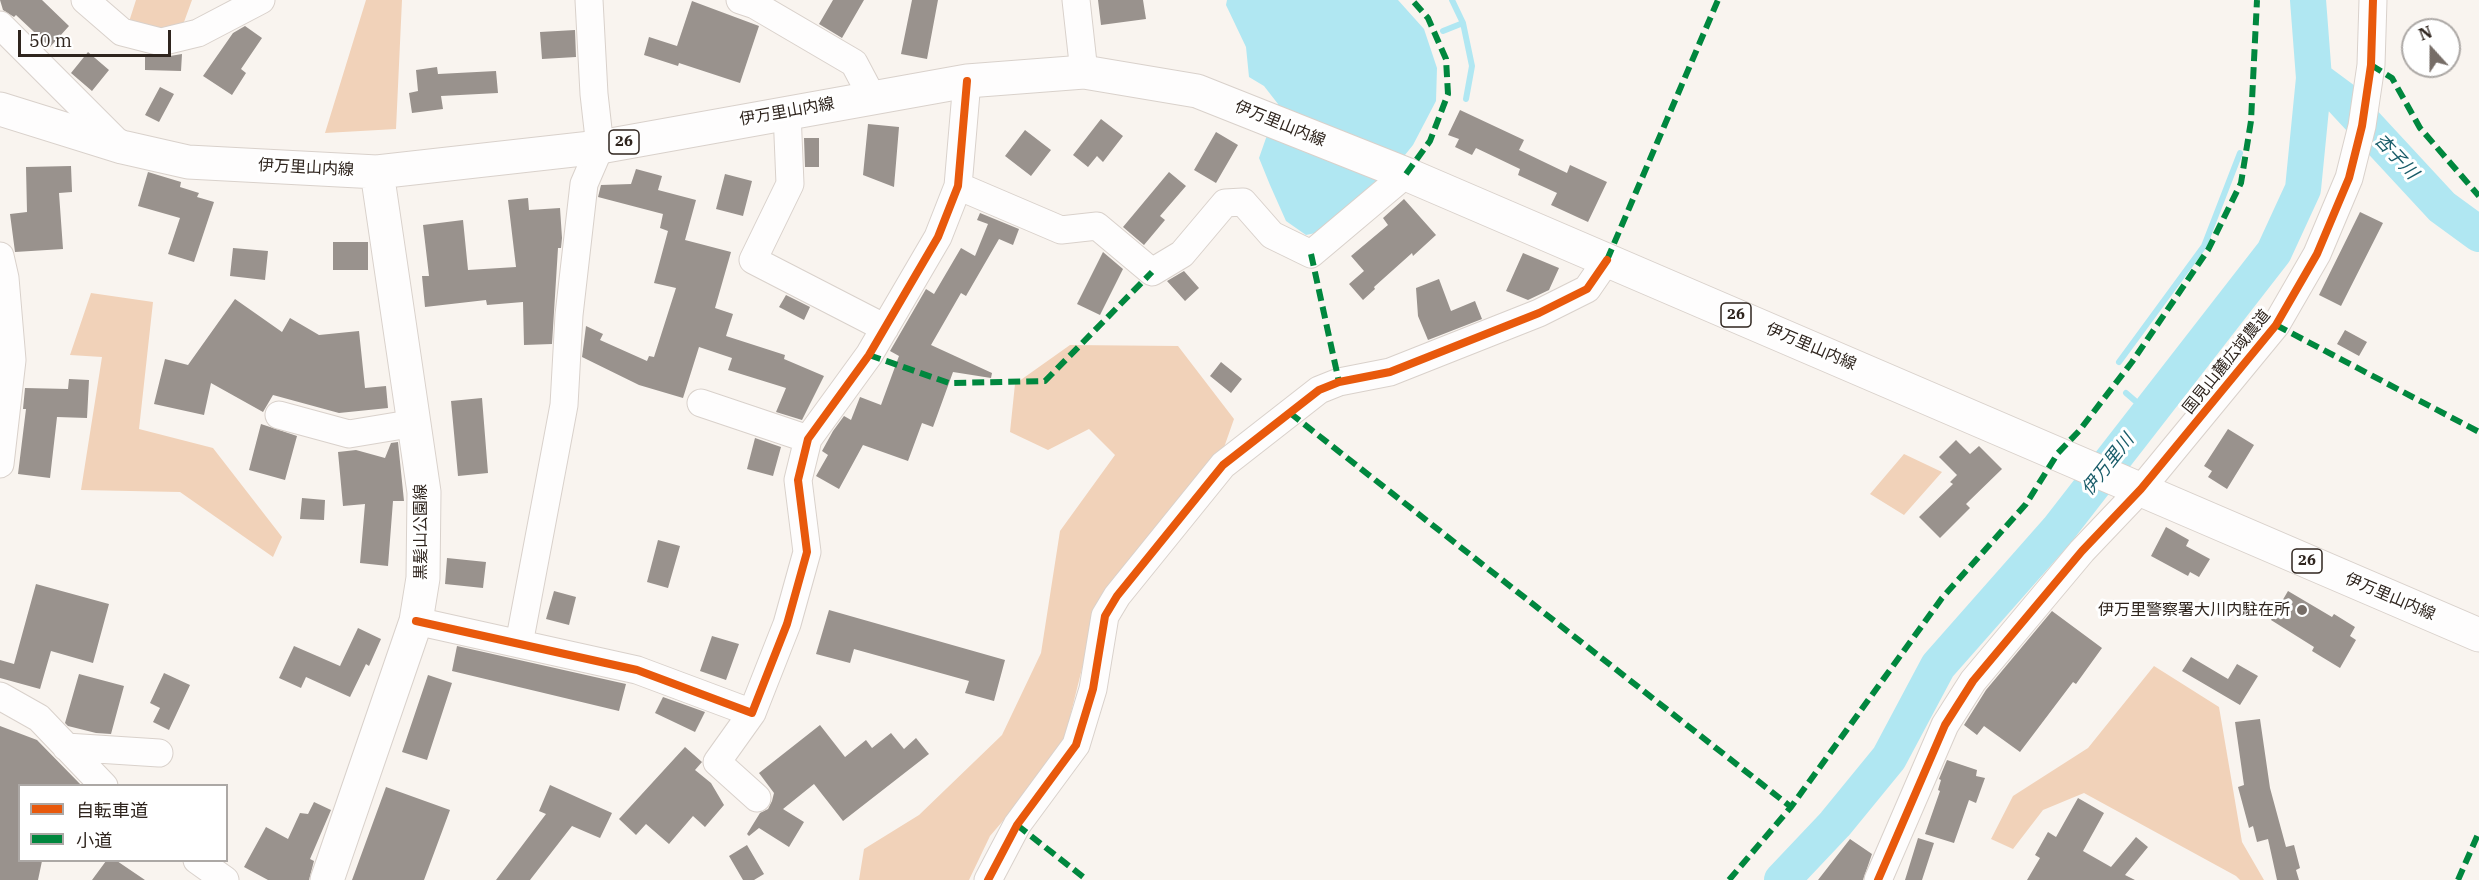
<!DOCTYPE html>
<meta charset="utf-8">
<style>
body{margin:0}
#map{position:relative;width:2479px;height:880px;overflow:hidden;background:#f9f4ef;font-family:"IBM Plex Serif","Noto Sans JP",serif}
canvas{display:block}
.legend{position:absolute;left:18px;top:784px;width:210px;height:78px;box-sizing:border-box;background:#fff;border:2px solid #aca8a5;margin:0;padding:8px 10px;list-style:none;font-size:18px;color:#2f251e}
.legend li{display:flex;align-items:center;gap:12px;height:30px}
.legend b{width:30px;border:2px solid #aca8a5}
.north{position:absolute;left:2401px;top:18px;width:60px;height:60px;box-sizing:border-box;background:#fff;border:2px solid #aca8a5;border-radius:50%;rotate:339deg;font-size:16px;font-weight:700;line-height:24px;text-align:center;color:#2f251e}
.north::after{content:'';display:block;margin:auto;width:21px;height:27px;background:#766d67;clip-path:polygon(50% 0,100% 100%,50% 72%,0 100%)}
.scale{position:absolute;left:18px;top:30px;width:153px;height:27px;box-sizing:border-box;border:3px solid #2f251e;border-top:0;padding-left:8px;font-size:18px;line-height:21px;white-space:nowrap;color:#2f251e;-webkit-text-stroke:4px #fff;paint-order:stroke}
</style>
<div id="map">
<canvas width="2479" height="880"></canvas>
<ul class="legend">
<li><b style="height:8px;background:#e8590c"></b>自転車道</li>
<li><b style="height:8px;background:#00873e"></b>小道</li>
</ul>
<div class="north">N</div>
<div class="scale">50 m</div>
</div>
<script>
const ctx = document.querySelector('canvas').getContext('2d');
ctx.lineJoin = 'round';
function fill(path, color) { ctx.fillStyle = color; ctx.fill(path, 'evenodd'); }
const poly = rows => new Path2D(rows.map(r => 'M' + r).join(''));
function strokePath(path, color, width, dash) { ctx.strokeStyle = color; ctx.lineWidth = width; ctx.lineCap = dash ? 'butt' : 'round'; ctx.setLineDash(dash || []); ctx.stroke(path); }
function label(font, color, halo, rows, align = 'center') {
  ctx.font = font + ' "IBM Plex Serif","Noto Sans JP",serif'; ctx.lineWidth = 6; ctx.setLineDash([]); ctx.textBaseline = 'middle'; ctx.strokeStyle = halo; ctx.fillStyle = color; for (const [text, x, y, turn = 0] of rows) {
    ctx.save(); ctx.translate(x, y); ctx.rotate((+turn || 0) * Math.PI / 180); ctx.textAlign = isNaN(turn) ? turn : align; if (halo) ctx.strokeText(text, 0, 0); ctx.fillText(text, 0, 0); ctx.restore();
  }
}
const green = poly([
 [136,0,192,0,180,33,127,28],
 [366,0,402,0,396,129,325,133],
 [91,293,153,302,139,429,213,448,282,537,273,557,180,492,81,490,102,357,70,355],
 [1070,345,1178,346,1234,419,1221,456,1096,612,1061,753,990,836,969,880,859,880,864,849,919,815,1002,735,1041,653,1060,531,1115,455,1089,429,1048,450,1010,432,1015,384],
 [1904,454,1942,472,1904,515,1870,494],
 [2154,666,2219,707,2242,842,2264,880,2240,880,2236,876,2084,793,2043,810,2013,849,1991,839,2013,796,2088,748]
]);
const water = poly([
 [1227,0,1398,0,1424,29,1437,68,1436,101,1413,145,1380,186,1325,231,1306,235,1286,221,1270,185,1259,158,1278,104,1264,86,1249,77,1246,47,1226,5]
]);
const stream = poly([
 [1452,0,1463,23,1472,66,1466,99],
 [1443,31,1463,23],
 [2119,362,2204,246,2240,153],
 [2126,393,2148,412]
]);
const river = poly([
 [2314,78,2341,98,2442,207,2479,234],
 [1782,880,1835,824,1889,758,1938,666,2058,530,2274,252,2303,189,2314,78,2308,0]
]);
const building = poly([
 [0,0,42,0,69,26,50,47,16,15,14,17,3,10],
 [833,0,864,0,842,38,819,24],
 [912,0,938,0,927,59,901,54],
 [1098,0,1143,0,1146,19,1101,25],
 [692,1,759,26,740,83,679,63,678,66,644,55,649,37,677,46],
 [245,26,262,38,241,69,246,73,232,95,203,76,233,33],
 [575,30,576,57,542,59,540,32],
 [88,52,109,70,92,91,71,73],
 [145,54,164,57,182,54,181,71,145,70],
 [437,67,438,74,496,71,498,93,441,96,443,109,412,113,409,93,418,91,416,70],
 [160,87,174,94,159,122,145,115],
 [1460,110,1524,140,1519,150,1567,173,1570,165,1607,182,1588,222,1551,205,1557,193,1518,175,1520,169,1476,148,1472,155,1455,147,1459,139,1448,135],
 [1101,119,1123,136,1103,162,1097,156,1088,167,1073,155],
 [868,124,899,127,894,187,863,175],
 [1025,130,1051,150,1031,176,1005,156],
 [1216,132,1238,145,1216,183,1194,170],
 [804,138,819,138,819,167,805,167],
 [71,166,72,192,59,193,63,249,15,252,10,214,27,212,26,167],
 [636,169,662,176,658,190,696,200,685,240,731,252,715,308,733,314,726,336,785,355,784,359,824,376,802,420,776,412,786,388,728,370,732,358,699,347,683,398,639,385,582,357,586,326,603,334,600,340,647,361,649,356,654,357,676,288,654,283,668,231,660,228,663,214,598,197,601,185,631,184],
 [148,172,181,182,180,187,199,193,197,197,214,202,194,262,168,254,180,218,138,206],
 [1169,172,1186,186,1160,216,1165,220,1144,245,1123,227],
 [725,174,752,181,743,216,716,209],
 [528,198,529,210,560,208,562,238,561,248,558,248,552,344,524,345,523,302,487,305,486,300,425,307,422,276,429,276,423,225,463,220,468,270,516,267,508,200],
 [1404,199,1436,235,1413,256,1412,253,1374,287,1375,289,1363,300,1349,284,1364,271,1351,256,1388,225,1383,218],
 [2360,212,2383,223,2341,306,2319,295],
 [980,213,1019,229,1013,245,999,239,966,296,961,293,931,345,992,373,991,378,953,372,933,427,922,423,908,461,863,445,839,489,816,476,828,455,822,451,833,431,844,416,851,420,860,397,881,405,899,356,890,351,926,289,934,294,961,248,975,256,988,224,977,220],
 [333,242,368,242,368,270,333,270],
 [233,248,268,251,265,280,230,276],
 [1103,252,1123,269,1100,315,1077,304],
 [1523,253,1559,268,1549,290,1528,300,1506,291],
 [1184,271,1199,288,1185,301,1167,281],
 [1439,279,1451,311,1475,301,1482,319,1428,340,1418,316,1416,288],
 [786,295,810,307,804,320,779,307],
 [235,299,282,332,290,318,319,335,359,331,365,388,386,386,388,408,339,413,273,395,263,412,211,383,204,415,154,404,165,359,188,365],
 [2345,330,2367,342,2359,356,2337,344],
 [1221,362,1242,379,1231,393,1210,376],
 [69,379,89,380,87,418,57,417,50,478,18,474,26,409,23,409,25,388,68,389],
 [482,398,488,473,458,476,451,401],
 [261,424,297,436,285,480,249,470],
 [2228,429,2254,445,2227,489,2208,477,2212,471,2204,466],
 [755,438,781,447,773,476,747,469],
 [1956,440,1970,454,1979,446,2002,469,1966,504,1970,508,1940,538,1919,517,1953,484,1950,482,1957,475,1939,457],
 [398,442,404,501,393,501,388,566,360,563,365,504,343,506,338,452,356,450,385,458,391,443],
 [302,498,325,500,324,520,300,519],
 [2166,527,2189,540,2186,546,2210,559,2199,577,2190,572,2188,576,2151,556],
 [658,540,680,546,668,588,647,582],
 [447,558,486,562,483,588,445,584],
 [36,584,109,604,93,663,51,651,40,689,0,678,0,660,14,664],
 [554,591,576,597,569,625,546,619],
 [2288,591,2332,617,2334,614,2355,627,2350,636,2356,640,2340,668,2312,651,2314,647,2271,620],
 [829,610,1005,660,994,701,965,693,969,681,854,649,850,663,816,654],
 [2052,611,2102,648,2076,684,2073,682,2020,752,1984,726,1977,735,1964,725,1986,690],
 [358,628,381,639,369,666,366,664,350,697,306,677,301,688,279,678,294,646,340,666],
 [712,636,739,644,726,680,700,671],
 [457,646,626,684,619,711,452,671],
 [2191,657,2228,679,2237,664,2258,676,2240,705,2182,671],
 [164,673,190,685,169,730,153,722,160,708,150,703],
 [79,674,124,686,111,734,96,733,68,726,65,723],
 [428,675,452,683,427,760,402,752],
 [663,697,705,712,695,732,655,713],
 [2260,719,2270,788,2286,847,2294,845,2300,868,2296,870,2299,880,2277,880,2268,839,2257,842,2253,826,2249,828,2238,787,2244,785,2235,722],
 [820,725,845,757,866,740,872,748,891,733,904,749,916,738,929,754,843,821,814,784,783,809,804,822,789,847,759,828,749,836,747,834,760,813,768,809,772,801,774,793,759,773],
 [0,726,37,740,82,786,20,786,20,861,42,861,38,880,0,880],
 [685,747,702,762,695,770,711,783,724,805,705,827,693,816,669,844,646,824,636,835,619,819],
 [1947,760,1977,770,1976,776,1985,778,1976,803,1969,800,1954,843,1925,834,1940,791,1938,790,1941,780,1939,779],
 [550,785,612,813,600,838,572,826,530,880,496,880,546,814,539,811],
 [386,787,450,810,424,880,352,880],
 [2078,798,2104,813,2083,851,2111,867,2136,837,2148,847,2125,875,2135,880,2027,880,2040,858,2035,855,2048,832,2056,837],
 [314,802,331,810,310,859,314,861,309,880,268,880,244,867,266,827,288,839,300,813,308,814],
 [1918,838,1934,843,1922,880,1905,880],
 [1850,839,1872,854,1863,880,1818,880],
 [747,845,764,874,754,880,743,880,729,856],
 [106,861,117,861,145,880,92,880]
]);
const minor = poly([
 [85,0,122,32,161,42,198,33,261,0],
 [740,0,755,5,854,63,872,97],
 [1076,0,1084,72],
 [0,25,122,147],
 [787,112,790,184,753,260,885,328],
 [958,186,1061,230,1097,226,1152,272,1182,254,1225,203,1243,202,1272,235,1311,254,1406,174],
 [0,256,5,278,12,360,0,464],
 [701,403,808,439],
 [279,415,349,434,415,423],
 [416,621,637,670,752,713,787,624,807,552,798,480,808,439,869,355,938,237,958,186,967,81],
 [519,644,564,405,569,315,584,184,600,147,594,94,589,0],
 [0,696,39,718,104,786],
 [752,713,717,762,757,798],
 [66,747,159,753],
 [197,860,225,880],
 [988,880,1017,825,1076,745,1093,689,1105,616,1117,596,1223,465,1319,390,1339,382,1390,372,1539,313,1587,289,1607,260],
 [1878,880,1945,725,1973,681,2082,551,2141,489,2276,325,2317,254,2349,178,2362,126,2371,65,2373,0]
]);
const major = poly([
 [0,109,122,147,188,162,377,172,600,147,967,81,1084,72,1197,91,1406,174,2479,635],
 [327,880,416,621,423,578,424,492,377,172]
]);
const quiet = poly([
 [2371,65,2392,78,2420,128,2479,196],
 [1406,174,1430,141,1448,94,1446,59,1428,18,1412,0],
 [1311,254,1339,382],
 [1607,260,1718,0],
 [2276,325,2479,432],
 [869,355,949,383,1045,381,1152,272],
 [1290,413,1791,807],
 [1017,825,1087,880],
 [1729,880,1791,807,1942,598,2026,504,2058,453,2079,431,2132,362,2208,250,2241,183,2251,121,2257,0],
 [2458,880,2479,832]
]);
const cycleway = poly([
 [416,621,637,670,752,713,787,624,807,552,798,480,808,439,869,355,938,237,958,186,967,81],
 [988,880,1017,825,1076,745,1093,689,1105,616,1117,596,1223,465,1319,390,1339,382,1390,372,1539,313,1587,289,1607,260],
 [1878,880,1945,725,1973,681,2082,551,2141,489,2276,325,2317,254,2349,178,2362,126,2371,65,2373,0]
]);
const markers = [
 [2302,610,6,"#766d67"]
];
const shields = [
 [624,142,30],
 [1736,315,30],
 [2307,561,30]
];
const shieldNames = [
 ["26",624,142],
 ["26",1736,315],
 ["26",2307,561]
];
const streetNames = [
 ["伊万里山内線",787,112,-10],
 ["伊万里山内線",1280,124,22],
 ["伊万里山内線",306,168,3],
 ["伊万里山内線",1811,347,23],
 ["国見山麓広域農道",2227,362,-51],
 ["黒髪山公園線",421,532,-90],
 ["伊万里山内線",2390,597,23]
];
const poiNames = [
 ["伊万里警察署大川内駐在所",2290,610]
];
const waterNames = [
 ["杏子川",2396,157,47],
 ["伊万里川",2108,465,-52]
];
fill(green, '#f1d2b9');
fill(water, '#b0e7f2');
strokePath(stream, '#b0e7f2', 6);
strokePath(river, '#b0e7f2', 36);
fill(building, '#99928d');
strokePath(minor, '#d9d1cb', 29);
strokePath(major, '#d9d1cb', 35);
strokePath(minor, '#fefdfd', 27);
strokePath(major, '#fefdfd', 33);
strokePath(quiet, '#00873e', 6, [12, 6]);
strokePath(cycleway, '#e8590c', 8);
for (const [x, y, r, color] of markers) { const dot = new Path2D(); dot.arc(x, y, r, 0, 2 * Math.PI); ctx.fillStyle = color; ctx.fill(dot); strokePath(dot, '#fff', 2); }
for (const [x, y, w] of shields) { const box = new Path2D(); box.roundRect(x - w / 2, y - 12, w, 24, 4.5); ctx.fillStyle = '#fff'; ctx.fill(box); strokePath(box, '#2f251e', 1.5); }
label('bold 15px', '#2f251e', null, shieldNames);
label('16px', '#2f251e', '#fff', streetNames);
label('16px', '#2f251e', '#fff', poiNames, 'right');
label('italic 18px', '#195c69', '#fff', waterNames);
</script>
